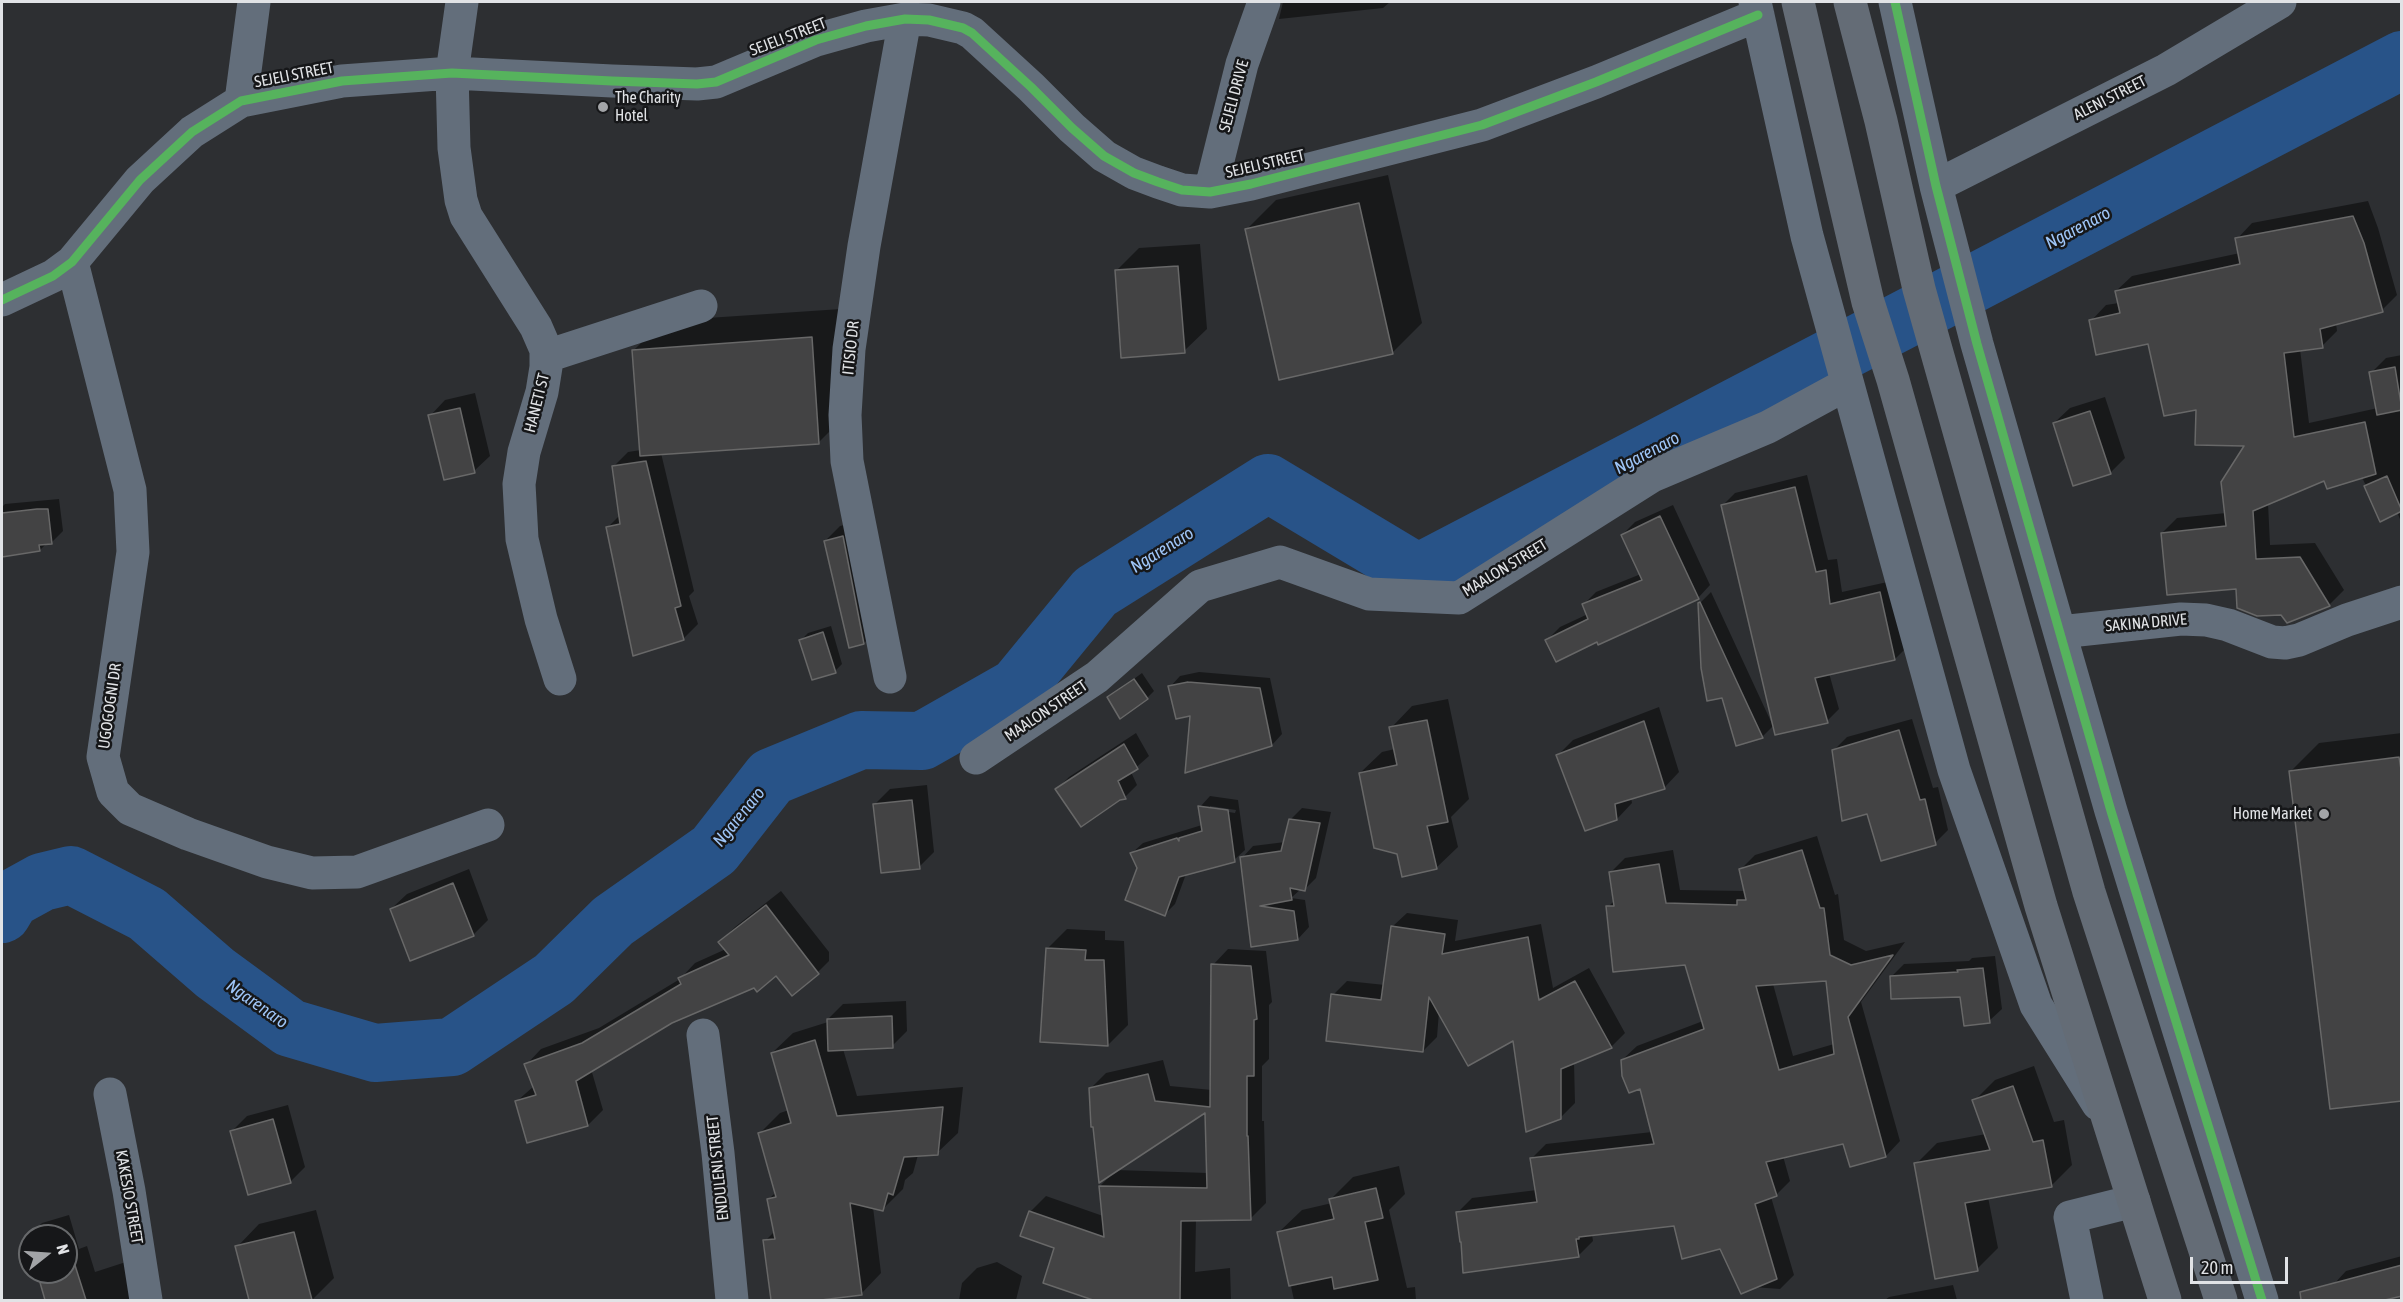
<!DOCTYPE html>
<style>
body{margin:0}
#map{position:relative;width:2403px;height:1302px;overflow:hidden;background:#2d2f32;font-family:"Asap Condensed",sans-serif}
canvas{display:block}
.frame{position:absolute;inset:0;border:3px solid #e1e3e6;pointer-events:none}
.north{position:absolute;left:18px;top:1224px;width:60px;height:60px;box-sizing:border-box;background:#161719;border:2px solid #67696b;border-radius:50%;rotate:73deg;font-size:16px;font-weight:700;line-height:24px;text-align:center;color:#e1e3e6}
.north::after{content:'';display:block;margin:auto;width:21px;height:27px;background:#a2a4a7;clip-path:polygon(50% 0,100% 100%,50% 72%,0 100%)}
.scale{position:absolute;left:2190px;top:1257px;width:98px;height:27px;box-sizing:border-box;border:3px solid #e1e3e6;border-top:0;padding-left:8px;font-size:18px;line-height:21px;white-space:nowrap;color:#e1e3e6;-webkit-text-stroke:4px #161719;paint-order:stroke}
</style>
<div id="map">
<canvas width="2403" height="1302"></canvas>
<div class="frame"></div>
<div class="north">N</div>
<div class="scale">20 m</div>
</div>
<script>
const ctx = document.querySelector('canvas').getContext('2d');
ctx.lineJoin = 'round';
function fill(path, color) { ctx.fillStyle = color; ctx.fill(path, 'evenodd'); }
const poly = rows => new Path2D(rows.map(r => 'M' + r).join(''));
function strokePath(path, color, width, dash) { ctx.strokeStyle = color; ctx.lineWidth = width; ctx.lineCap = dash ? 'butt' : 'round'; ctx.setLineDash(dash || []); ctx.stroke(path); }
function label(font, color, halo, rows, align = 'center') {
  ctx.font = font + ' "Asap Condensed",sans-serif'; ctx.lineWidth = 5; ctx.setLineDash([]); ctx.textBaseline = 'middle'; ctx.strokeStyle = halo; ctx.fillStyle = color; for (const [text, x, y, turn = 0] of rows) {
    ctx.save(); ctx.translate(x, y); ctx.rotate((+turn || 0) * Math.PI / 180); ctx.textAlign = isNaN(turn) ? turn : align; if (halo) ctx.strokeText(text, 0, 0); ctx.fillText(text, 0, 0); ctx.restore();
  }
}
const shadow = poly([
 [1283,2,1390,2,1383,8,1279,19],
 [1388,175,1422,323,1392,353,1246,230,1276,200],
 [2368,201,2378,228,2397,295,2382,310,2336,323,2337,331,2322,346,2300,349,2309,423,2378,408,2371,373,2386,358,2402,355,2402,524,2397,512,2381,520,2362,477,2325,479,2268,503,2270,545,2315,543,2344,590,2329,605,2282,613,2237,587,2162,533,2177,518,2226,513,2246,445,2198,408,2149,342,2091,321,2106,305,2119,303,2116,291,2132,276,2240,253,2237,239,2252,223],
 [1200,244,1207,329,1184,351,1116,271,1139,248],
 [841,309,848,413,819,442,661,453,694,591,689,596,698,624,684,638,635,654,607,528,620,515,614,466,628,452,641,450,633,351,663,321],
 [475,393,490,456,474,471,430,416,445,400],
 [2105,397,2125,458,2110,473,2054,423,2070,408],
 [1807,475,1828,560,1837,559,1842,592,1892,581,1907,647,1895,659,1829,673,1839,709,1827,721,1723,505,1735,493],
 [59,499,63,531,52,542,47,543,40,550,11,554,2,558,2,507,5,504],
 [1673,505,1710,585,1698,598,1598,640,1547,640,1560,627,1588,614,1584,604,1596,592,1641,574,1622,535,1635,522],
 [858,522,879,628,864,643,825,541,840,526],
 [1711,592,1773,726,1762,737,1723,696,1700,603],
 [831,626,842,664,835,671,801,640,808,633],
 [1199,672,1270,678,1282,734,1272,745,1192,714,1170,687,1180,676],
 [1142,673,1154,691,1147,698,1108,698],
 [1448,699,1469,799,1451,817,1458,847,1436,868,1398,852,1360,773,1382,752,1395,749,1391,728,1412,706],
 [1659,707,1679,772,1664,788,1631,798,1632,803,1617,819,1558,755,1573,740],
 [1912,719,1933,788,1938,787,1948,830,1935,843,1868,812,1834,750,1847,737],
 [1136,733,1149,756,1131,772,1137,785,1125,797,1057,789,1069,777],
 [2402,733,2402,1099,2291,771,2319,743],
 [927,785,934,852,919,867,875,804,890,789],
 [1210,796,1238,800,1245,850,1234,860,1186,874,1175,904,1165,914,1132,853,1143,843,1202,825,1200,807],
 [1210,806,1236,810,1235,813,1210,809],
 [1302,808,1331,812,1316,878,1305,889,1301,889,1291,898,1305,900,1309,927,1298,939,1252,946,1242,858,1253,846,1285,842,1290,820],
 [1817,836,1835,895,1838,894,1844,940,1866,951,1905,942,1861,1002,1900,1141,1886,1156,1844,1142,1783,1156,1790,1181,1776,1195,1771,1197,1794,1275,1780,1289,1739,1286,1721,1247,1675,1225,1592,1234,1593,1241,1578,1256,1458,1212,1472,1198,1537,1190,1532,1158,1546,1144,1652,1132,1641,1086,1622,1060,1637,1046,1703,1021,1686,964,1608,907,1615,900,1611,872,1625,858,1673,850,1680,890,1745,891,1740,870,1755,855],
 [1827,980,1834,1044,1793,1056,1773,984],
 [469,869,488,920,473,935,391,909,407,894],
 [781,891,829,952,829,961,813,977,777,974,755,987,671,1022,591,1069,603,1110,588,1125,517,1101,534,1086,526,1065,541,1049,599,1028,680,979,695,963,726,949,720,942,735,927],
 [1407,913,1458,920,1455,941,1541,924,1553,988,1589,968,1625,1033,1611,1047,1574,1062,1575,1103,1561,1117,1514,1039,1439,1012,1437,1037,1423,1051,1333,995,1347,981,1385,985,1393,926],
 [1067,929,1105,931,1105,940,1124,941,1128,1025,1108,1045,1047,949],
 [1228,949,1266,951,1272,1002,1269,1005,1269,1059,1262,1066,1262,1121,1264,1121,1266,1203,1250,1219,1196,1219,1195,1272,1230,1268,1231,1300,1097,1300,1045,1282,1056,1247,1030,1212,1046,1196,1103,1216,1100,1186,1112,1174,1090,1089,1106,1073,1163,1060,1170,1086,1212,1090,1213,965],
 [1207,1110,1208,1173,1116,1170],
 [1995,956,2002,1009,1989,1021,1962,995,1891,977,1904,964,1969,961,1972,958],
 [906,1001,907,1031,892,1046,843,1049,857,1096,963,1087,958,1133,937,1153,918,1155,913,1173,905,1180,903,1189,883,1209,873,1207,881,1273,861,1294,809,1300,773,1300,765,1241,775,1231,768,1200,776,1192,759,1134,780,1113,789,1110,772,1053,793,1033,828,1022,828,1019,843,1004],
 [2034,1066,2054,1122,2064,1120,2072,1165,2051,1186,1988,1197,1998,1248,1977,1269,1916,1164,1937,1143,1986,1134,1974,1101,1995,1080],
 [288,1105,305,1167,290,1182,232,1131,247,1116],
 [1399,1166,1405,1194,1389,1210,1407,1288,1415,1287,1416,1300,1294,1300,1279,1232,1302,1210,1332,1203,1331,1199,1353,1177],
 [316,1210,334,1278,312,1300,251,1300,237,1247,259,1224],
 [69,1215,79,1249,87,1246,95,1272,129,1261,133,1300,47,1300,38,1272,66,1272,66,1236,30,1236,30,1244,28,1237,42,1223],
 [2402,1256,2402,1294,2376,1300,2338,1300,2334,1284,2346,1271],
 [997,1262,1022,1276,1016,1300,959,1300,962,1283,977,1268],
 [1953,1285,1957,1300,1885,1300,1889,1297]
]);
const river = poly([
 [2,914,11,899,42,882,71,875,147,914,215,973,290,1028,375,1053,452,1047,554,979,613,921,714,850,771,777,861,740,922,741,1017,687,1095,592,1268,483,1418,573,2402,60]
]);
const building = poly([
 [1359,203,1393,354,1279,380,1245,229,1359,203],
 [2353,216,2364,243,2383,312,2320,329,2323,348,2284,353,2294,437,2365,422,2376,474,2327,489,2324,481,2253,511,2256,559,2300,557,2330,606,2287,623,2281,615,2257,616,2237,608,2236,589,2167,595,2161,533,2226,526,2221,482,2244,446,2195,445,2196,410,2164,416,2148,344,2096,355,2089,320,2120,313,2115,291,2240,264,2235,238,2353,216],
 [1178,266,1185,353,1121,358,1115,270,1178,266],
 [812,337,819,444,640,456,632,350,812,337],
 [2395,367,2402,410,2377,415,2369,372,2395,367],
 [460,408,475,473,444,480,428,415,460,408],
 [2090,411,2111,474,2073,486,2053,423,2090,411],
 [646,461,681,606,675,608,684,640,633,656,606,527,620,524,612,466,646,461],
 [2387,476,2402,511,2380,522,2364,486,2387,476],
 [1795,487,1816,572,1826,570,1830,604,1880,592,1895,660,1815,678,1828,723,1775,735,1721,505,1795,487],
 [37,509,48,509,52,544,39,545,40,551,2,557,2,513,37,509],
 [1660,516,1699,599,1598,645,1597,642,1556,662,1545,640,1588,619,1582,604,1642,580,1621,535,1660,516],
 [843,536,864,644,849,648,824,541,843,536],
 [1700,602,1742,693,1763,738,1736,746,1722,698,1707,701,1701,668,1698,603,1700,602],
 [823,632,836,673,812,680,799,640,823,632],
 [1134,679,1148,699,1120,719,1107,697,1134,679],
 [1188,682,1260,688,1272,746,1185,773,1190,716,1176,719,1168,686,1188,682],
 [1427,720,1448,822,1427,826,1437,869,1402,877,1397,854,1374,848,1359,773,1397,765,1389,727,1427,720],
 [1644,721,1665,789,1615,804,1617,820,1585,831,1556,755,1644,721],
 [1899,730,1920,800,1925,799,1936,845,1881,861,1867,814,1842,821,1832,750,1899,730],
 [1124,744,1138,769,1118,781,1126,799,1120,800,1081,827,1055,789,1124,744],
 [2399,757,2402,776,2402,1101,2330,1109,2289,771,2399,757],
 [912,800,920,869,881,873,873,804,912,800],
 [1198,806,1228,810,1235,862,1179,877,1165,916,1125,900,1137,868,1130,853,1177,838,1179,841,1179,838,1202,831,1198,806],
 [1289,819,1320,823,1305,891,1290,888,1292,900,1260,906,1294,911,1298,940,1251,947,1240,857,1281,851,1289,819],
 [1802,850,1820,908,1824,908,1830,955,1851,965,1893,955,1848,1017,1886,1157,1850,1167,1843,1144,1766,1162,1777,1196,1755,1204,1777,1279,1741,1294,1720,1249,1682,1259,1674,1226,1579,1237,1579,1239,1576,1239,1579,1257,1463,1273,1461,1242,1460,1242,1456,1212,1537,1202,1530,1158,1654,1144,1640,1089,1629,1093,1622,1076,1621,1060,1704,1029,1685,965,1613,972,1606,906,1614,906,1609,872,1659,864,1666,903,1737,905,1737,900,1746,900,1739,869,1802,850],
 [1826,981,1834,1054,1779,1070,1756,986,1826,981],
 [453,883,474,936,410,961,390,909,453,883],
 [766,905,819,974,792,996,776,976,757,992,754,988,672,1023,576,1081,588,1126,527,1143,515,1101,536,1095,524,1064,582,1043,681,984,678,978,729,955,718,942,766,905],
 [1391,926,1445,934,1442,954,1528,937,1539,1000,1575,981,1612,1048,1561,1069,1561,1119,1526,1132,1513,1041,1468,1066,1429,997,1423,1052,1326,1041,1331,994,1381,1000,1391,926],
 [1046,948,1086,950,1085,960,1104,960,1108,1046,1040,1042,1046,948],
 [1211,964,1251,966,1257,1019,1254,1020,1254,1076,1247,1076,1247,1136,1248,1136,1251,1220,1181,1221,1180,1300,1093,1300,1043,1283,1054,1248,1020,1236,1029,1211,1104,1237,1099,1186,1207,1188,1205,1113,1099,1183,1093,1127,1091,1127,1089,1088,1148,1074,1155,1101,1210,1107,1211,964],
 [1983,968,1990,1023,1964,1026,1960,997,1891,999,1890,976,1958,972,1957,970,1983,968],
 [892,1016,893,1048,828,1051,827,1019,892,1016],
 [815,1040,837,1116,943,1107,938,1155,904,1157,893,1195,888,1193,883,1211,850,1203,862,1295,821,1300,771,1300,763,1240,775,1239,767,1199,776,1197,758,1133,791,1123,771,1053,815,1040],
 [2013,1086,2033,1142,2043,1140,2052,1187,1965,1203,1978,1271,1935,1279,1914,1163,1990,1150,1972,1100,2013,1086],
 [273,1119,291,1183,248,1195,230,1131,273,1119],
 [1376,1188,1383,1218,1365,1222,1378,1280,1334,1289,1332,1277,1289,1286,1277,1232,1334,1219,1329,1199,1376,1188],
 [294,1232,312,1300,249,1300,235,1246,294,1232],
 [73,1259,86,1300,45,1300,37,1272,66,1272,66,1261,73,1259],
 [2402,1265,2402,1296,2385,1300,2301,1300,2300,1292,2402,1265]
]);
const minor = poly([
 [462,2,452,73,454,148,461,200,466,216,536,327,546,350,546,367,542,392,524,452,519,484,522,539,541,619,560,679],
 [1755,2,1807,236,1954,770,2036,1005,2098,1104],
 [1895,2,1936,186,1977,344,2111,811,2262,1300],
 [241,101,254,2],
 [1936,186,2166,70,2280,2],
 [1210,192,1242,64,1264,2],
 [72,262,130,490,133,552,103,757,113,792,130,809,188,834,267,862,312,873,357,872,488,825],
 [2,300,53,276,72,262,140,180,192,132,241,101,342,81,452,73,612,81,697,84,716,82,816,40,866,26,905,19,929,20,963,28,972,33,1031,87,1072,128,1104,156,1134,173,1158,182,1182,190,1210,192,1251,184,1482,125,1596,82,1758,15],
 [547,356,701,306],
 [2060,632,2181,619,2206,620,2228,625,2272,642,2285,643,2299,640,2347,620,2402,602],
 [890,677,847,461,845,415,849,349,864,246,905,19],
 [976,758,1097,677,1200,586,1280,562,1369,594,1459,598,1652,476,1768,427,1847,384],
 [703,1035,718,1153,732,1300],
 [110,1094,129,1191,146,1300],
 [2087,1300,2070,1217,2134,1201]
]);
const trunk = poly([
 [1798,2,1868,302,1893,380,2041,906,2165,1300],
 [1850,2,1881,121,1919,289,2089,892,2221,1300]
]);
const cycleway = poly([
 [1895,2,1936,186,1977,344,2111,811,2262,1300],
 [2,300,53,276,72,262,140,180,192,132,241,101,342,81,452,73,612,81,697,84,716,82,816,40,866,26,905,19,929,20,963,28,972,33,1031,87,1072,128,1104,156,1134,173,1158,182,1182,190,1210,192,1251,184,1482,125,1596,82,1758,15]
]);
const markers = [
 [603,107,6,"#a2a4a7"],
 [2324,814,6,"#a2a4a7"]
];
const streetNames = [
 ["SEJELI STREET",788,37,-21],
 ["SEJELI STREET",294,75,-11],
 ["SEJELI DRIVE",1234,96,-75],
 ["ALENI STREET",2110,98,-27],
 ["SEJELI STREET",1265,164,-13],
 ["ITISIO DR",851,348,-84],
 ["HANETI ST",537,403,-76],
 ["MAALON STREET",1505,568,-31],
 ["SAKINA DRIVE",2146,623,-5],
 ["UGOGOGNI DR",110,706,-82],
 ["MAALON STREET",1046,711,-34],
 ["ENDULENI STREET",718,1168,-96],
 ["KAKESIO STREET",129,1197,80]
];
const poiNames = [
 ["The Charity",615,98],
 ["Hotel",615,116],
 ["Home Market",2312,814,"right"]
];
const waterNames = [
 ["Ngarenaro",2078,228,-28],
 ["Ngarenaro",1647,453,-28],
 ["Ngarenaro",1162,550,-32],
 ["Ngarenaro",739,817,-51],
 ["Ngarenaro",257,1004,35]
];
fill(shadow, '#0007');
strokePath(river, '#285388', 58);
fill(building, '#434344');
strokePath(building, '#686868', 1.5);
strokePath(minor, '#636e7b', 33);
strokePath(trunk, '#646c76', 33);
strokePath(cycleway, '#56b35d', 9);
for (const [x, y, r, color] of markers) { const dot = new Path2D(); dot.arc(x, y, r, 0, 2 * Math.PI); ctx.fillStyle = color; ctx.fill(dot); strokePath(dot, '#161719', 2); }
label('16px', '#e1e3e6', '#161719', streetNames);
label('16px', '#e1e3e6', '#161719', poiNames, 'left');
label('italic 18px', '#9ec5f7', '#161719', waterNames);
</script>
